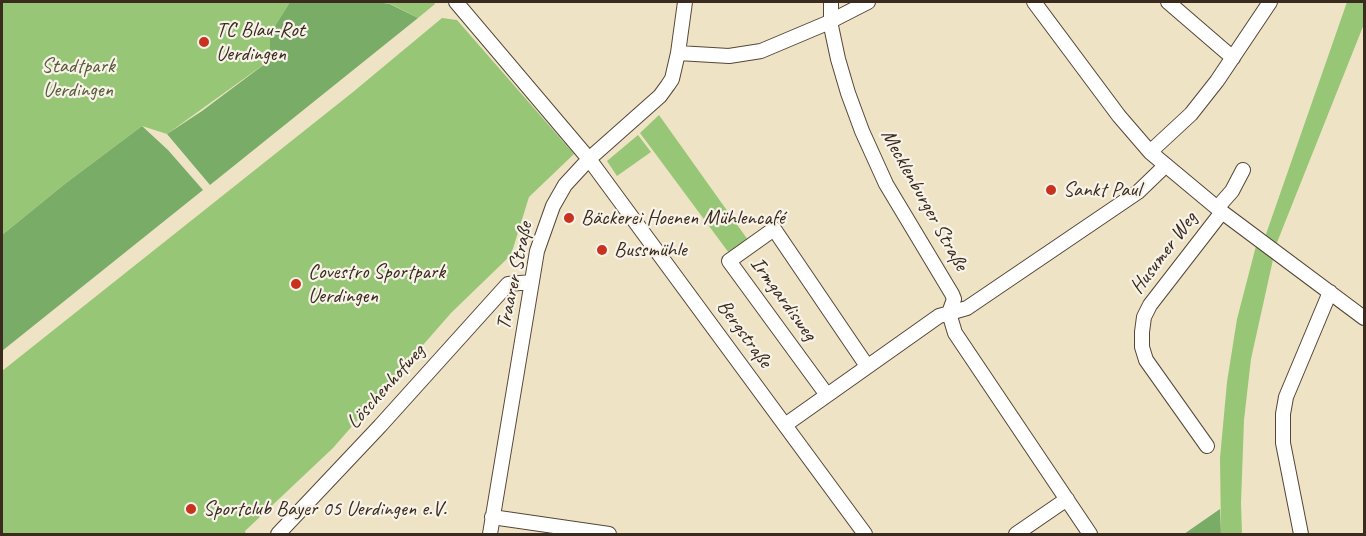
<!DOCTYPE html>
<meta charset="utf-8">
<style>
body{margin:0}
#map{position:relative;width:1366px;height:536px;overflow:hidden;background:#efe3c5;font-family:Caveat,sans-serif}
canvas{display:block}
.frame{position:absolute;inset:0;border:3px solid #3b2a1e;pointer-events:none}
</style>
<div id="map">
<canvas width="1366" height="536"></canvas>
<div class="frame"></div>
</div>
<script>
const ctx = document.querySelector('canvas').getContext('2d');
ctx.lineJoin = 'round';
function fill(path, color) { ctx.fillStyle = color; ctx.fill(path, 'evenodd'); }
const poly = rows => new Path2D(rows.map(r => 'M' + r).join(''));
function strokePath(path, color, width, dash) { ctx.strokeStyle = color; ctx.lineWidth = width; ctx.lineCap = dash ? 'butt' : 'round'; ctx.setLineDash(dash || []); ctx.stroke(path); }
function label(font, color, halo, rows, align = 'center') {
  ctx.font = font + ' Caveat,sans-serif'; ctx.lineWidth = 4.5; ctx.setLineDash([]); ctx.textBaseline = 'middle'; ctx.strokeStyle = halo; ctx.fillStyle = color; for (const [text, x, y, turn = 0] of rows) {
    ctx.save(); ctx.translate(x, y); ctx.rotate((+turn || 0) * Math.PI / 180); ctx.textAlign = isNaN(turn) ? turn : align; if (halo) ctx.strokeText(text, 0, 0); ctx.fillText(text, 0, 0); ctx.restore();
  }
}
const green = poly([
 [2,2,290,2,270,34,270,60,167,134,142,126,66,183,2,235],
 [377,2,434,2,435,4,418,18,391,4],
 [1347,2,1364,2,1364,24,1276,245,1265,237],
 [442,18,457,20,574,154,529,197,511,255,451,313,333,448,245,531,246,534,2,534,2,371,353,92],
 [659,115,748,240,729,253,640,133],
 [638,135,651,152,617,176,607,161],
 [1256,246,1274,255,1251,359,1244,420,1241,503,1242,534,1221,534,1220,458,1227,382,1237,319]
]);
const forest = poly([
 [290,2,377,2,390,4,418,18,210,185,167,134,202,111,270,60,270,34],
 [142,126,168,150,203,190,2,351,2,235,66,183],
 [1220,509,1221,534,1184,534]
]);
const minor = poly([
 [456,2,589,159,865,534],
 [831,2,831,26,838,59,848,93,862,131,886,184,952,294,954,299,949,313,955,333,1090,534],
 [1034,2,1119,116,1150,152,1222,212,1364,318],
 [1168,2,1233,58],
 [678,53,729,56,761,51,825,24,868,2],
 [1150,152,1191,114,1217,81,1270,2],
 [1217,208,1232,191,1243,170],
 [827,395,729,261,774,229,867,366],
 [785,425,939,316,967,308,1138,192,1166,165],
 [1207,446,1146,360,1142,347,1142,332,1144,317,1150,305,1222,212],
 [492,517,609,534],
 [278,534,380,426,508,284,532,282],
 [490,534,537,251,553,206,565,185,589,159,660,96,668,85,672,79,678,53,685,2],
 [1016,534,1067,499],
 [1301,534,1283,443,1283,414,1286,397,1330,292]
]);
const markers = [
 [204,42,6,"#c8321e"],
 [1051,190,6,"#c8321e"],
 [569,218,6,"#c8321e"],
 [602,250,6,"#c8321e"],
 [296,284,6,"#c8321e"],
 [191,509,6,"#c8321e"]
];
const poiNames = [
 ["TC Blau-Rot",216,30],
 ["Uerdingen",216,54],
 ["Sankt Paul",1063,190],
 ["Bäckerei Hoenen Mühlencafé",581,218],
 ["Bussmühle",614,250],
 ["Covestro Sportpark",308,272],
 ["Uerdingen",308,296],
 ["Sportclub Bayer 05 Uerdingen e.V.",203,509]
];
const parkNames = [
 ["Stadtpark",78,66],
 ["Uerdingen",78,90]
];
const streetNames = [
 ["Mecklenburger Straße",924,200,61],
 ["Husumer Weg",1164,253,-53],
 ["Traarer Straße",515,276,-78],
 ["Irmgardisweg",783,299,54],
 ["Bergstraße",744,334,54],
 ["Löschenhofweg",386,387,-48]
];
fill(green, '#97c776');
fill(forest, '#79ac67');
strokePath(minor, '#564637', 16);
strokePath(minor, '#fff', 14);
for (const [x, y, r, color] of markers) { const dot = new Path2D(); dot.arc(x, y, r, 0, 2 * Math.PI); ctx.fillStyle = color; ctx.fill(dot); strokePath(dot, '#f7f3e8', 2); }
label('21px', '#3b2a1e', '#f7f3e8', poiNames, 'left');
label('21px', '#575938', '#f7f3e8', parkNames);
label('21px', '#3b2a1e', '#f7f3e8', streetNames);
</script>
